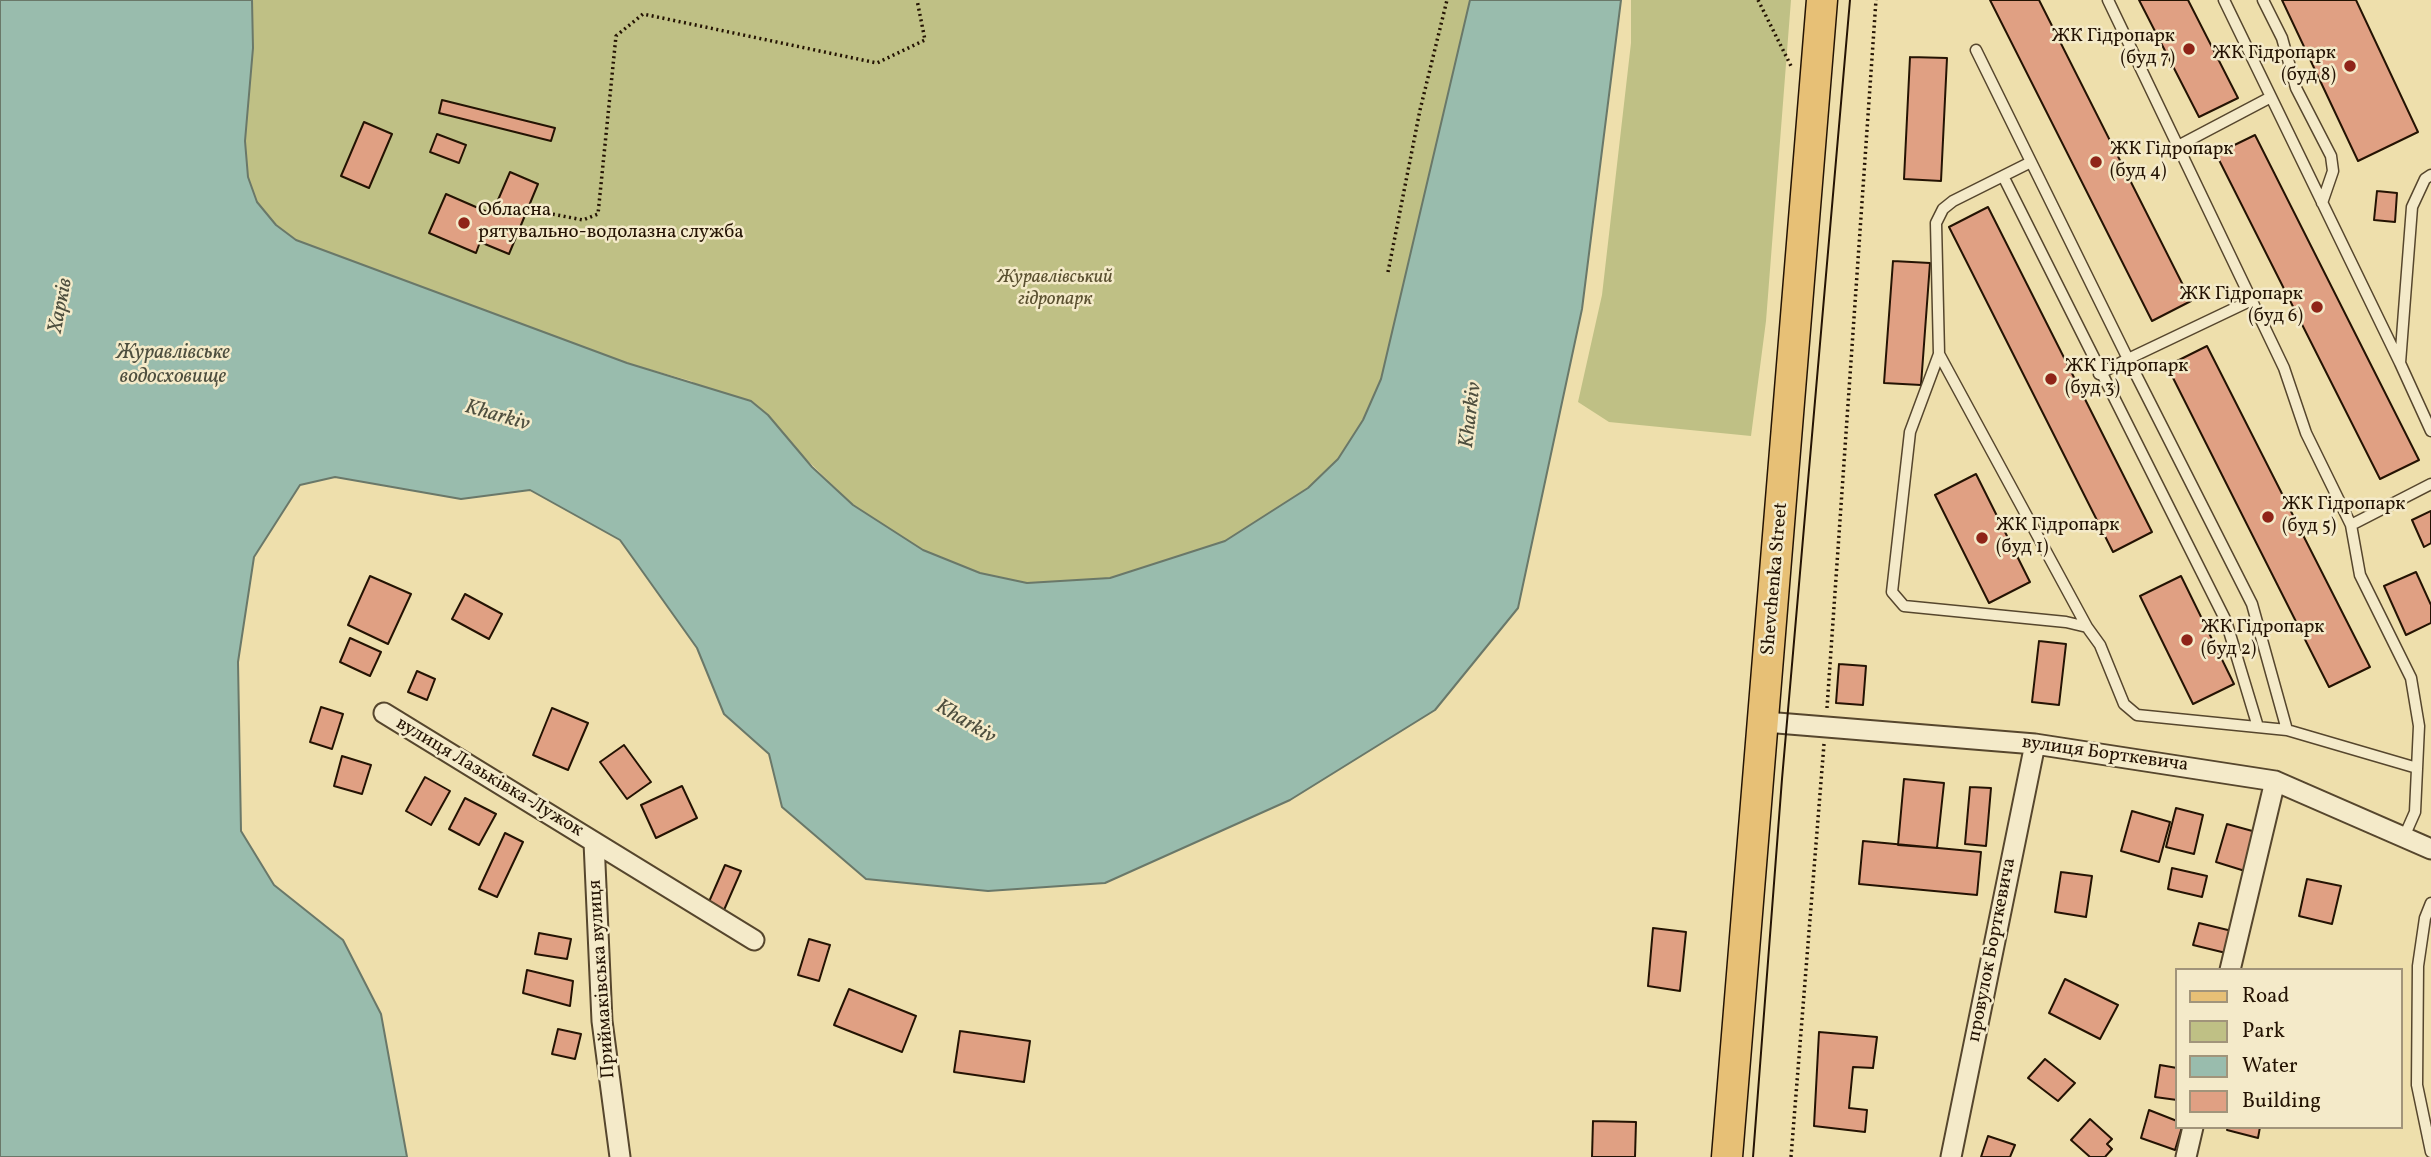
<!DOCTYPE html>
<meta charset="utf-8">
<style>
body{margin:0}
#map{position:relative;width:2431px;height:1157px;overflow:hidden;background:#eedfac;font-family:Vollkorn,serif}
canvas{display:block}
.legend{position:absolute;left:2175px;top:968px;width:228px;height:161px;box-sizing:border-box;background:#f4eac9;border:2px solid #a1947a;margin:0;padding:9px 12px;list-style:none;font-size:21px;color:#241303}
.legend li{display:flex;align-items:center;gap:14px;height:35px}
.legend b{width:35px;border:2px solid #a1947a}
</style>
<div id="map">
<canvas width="2431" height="1157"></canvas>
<ul class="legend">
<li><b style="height:9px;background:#e7c076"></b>Road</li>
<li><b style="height:19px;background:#bfc085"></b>Park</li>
<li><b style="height:19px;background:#99bcad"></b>Water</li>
<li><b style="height:19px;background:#e0a083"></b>Building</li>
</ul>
</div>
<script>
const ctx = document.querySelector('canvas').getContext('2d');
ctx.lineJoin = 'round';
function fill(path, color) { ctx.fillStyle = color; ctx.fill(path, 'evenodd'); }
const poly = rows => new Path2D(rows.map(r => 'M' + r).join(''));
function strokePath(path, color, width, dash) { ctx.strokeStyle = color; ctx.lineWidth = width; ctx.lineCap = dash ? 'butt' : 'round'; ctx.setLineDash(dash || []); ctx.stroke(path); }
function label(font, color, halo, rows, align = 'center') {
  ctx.font = font + ' Vollkorn,serif'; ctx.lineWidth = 5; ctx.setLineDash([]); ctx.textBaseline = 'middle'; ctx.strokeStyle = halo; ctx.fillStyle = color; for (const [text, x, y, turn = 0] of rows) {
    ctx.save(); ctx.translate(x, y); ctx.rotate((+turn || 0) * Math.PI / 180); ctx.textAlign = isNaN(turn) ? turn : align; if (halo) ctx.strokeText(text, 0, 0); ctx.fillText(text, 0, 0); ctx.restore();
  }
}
const green = poly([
 [252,0,1470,0,1381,379,1363,420,1338,459,1308,488,1225,541,1110,578,1027,583,980,573,923,550,853,505,792,445,691,381,627,363,296,241,276,225,257,202,248,177,245,141,253,48],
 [1631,0,1791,0,1766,321,1751,436,1609,422,1578,402,1602,295,1631,43]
]);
const water = poly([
 [0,0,252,0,253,48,245,141,248,177,257,202,276,225,296,240,627,363,751,401,768,415,812,467,853,505,923,550,980,573,1027,583,1110,578,1225,541,1308,488,1338,459,1363,420,1381,379,1470,0,1621,0,1582,309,1518,608,1435,710,1290,800,1105,883,988,891,866,879,782,807,769,754,724,714,697,648,620,540,530,490,461,499,335,477,300,485,254,557,238,662,241,831,274,885,343,940,381,1014,407,1157,0,1157,0,0]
]);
const building = poly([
 [1990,0,2039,0,2191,301,2152,321,1990,0],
 [2139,0,2188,0,2238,98,2199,117,2139,0],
 [2282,0,2356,0,2418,132,2358,161,2282,0],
 [1910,57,1947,58,1941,181,1904,179,1910,57],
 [442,100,555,128,551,141,439,113,442,100],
 [364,122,392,134,369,188,341,176,364,122],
 [437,134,466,145,459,163,430,152,437,134],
 [2255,135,2419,460,2380,479,2216,154,2255,135],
 [510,172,538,184,509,254,480,242,476,253,429,233,446,194,492,214,510,172],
 [2377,191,2397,193,2395,222,2374,220,2377,191],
 [1988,207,2152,532,2113,552,1949,227,1988,207],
 [1893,261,1930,263,1921,385,1884,383,1893,261],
 [2207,346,2370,667,2329,687,2167,366,2207,346],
 [1976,474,2030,582,1989,603,1935,495,1976,474],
 [2431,511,2431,543,2424,547,2412,520,2431,511],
 [2416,572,2431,605,2431,623,2406,635,2384,586,2416,572],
 [370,576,411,594,388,644,348,625,370,576],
 [2181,576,2234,684,2193,704,2140,596,2181,576],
 [465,594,502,614,489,639,452,619,465,594],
 [350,638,381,652,370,676,340,662,350,638],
 [2039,641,2066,644,2059,705,2032,702,2039,641],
 [1839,664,1866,666,1863,705,1836,703,1839,664],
 [417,671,435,679,427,700,408,692,417,671],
 [321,707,343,714,332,749,310,742,321,707],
 [552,708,588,723,568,770,533,755,552,708],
 [624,745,651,782,627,799,600,762,624,745],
 [342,756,371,765,362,794,334,786,342,756],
 [425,777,450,791,431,825,406,811,425,777],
 [1904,779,1944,783,1937,848,1898,845,1904,779],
 [682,786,697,818,656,838,641,805,682,786],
 [1970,787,1991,788,1986,846,1965,844,1970,787],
 [465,798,496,814,479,845,449,829,465,798],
 [2176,808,2203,815,2194,854,2166,847,2176,808],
 [2132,811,2170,822,2159,862,2121,851,2132,811],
 [2227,824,2256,832,2245,871,2216,862,2227,824],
 [505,833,523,842,497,897,479,889,505,833],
 [1863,841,1981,852,1977,895,1859,884,1863,841],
 [725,865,741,871,724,910,708,904,725,865],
 [2172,868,2207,876,2202,897,2168,889,2172,868],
 [2061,872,2092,876,2086,917,2055,912,2061,872],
 [2307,879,2341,886,2332,924,2299,916,2307,879],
 [2199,923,2232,931,2226,953,2193,945,2199,923],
 [1653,928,1686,932,1680,991,1648,986,1653,928],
 [539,933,571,939,567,959,535,954,539,933],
 [809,939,830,945,819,981,798,975,809,939],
 [527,970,573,981,570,1006,523,993,527,970],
 [2065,979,2118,1005,2100,1039,2049,1013,2065,979],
 [849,989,916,1016,902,1052,834,1025,849,989],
 [558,1029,581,1034,575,1059,552,1054,558,1029],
 [960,1031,1030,1041,1024,1082,954,1072,960,1031],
 [1819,1032,1877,1037,1873,1068,1853,1067,1849,1108,1867,1110,1865,1132,1814,1126,1819,1032],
 [2045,1059,2075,1083,2058,1101,2028,1078,2045,1059],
 [2160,1065,2177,1068,2177,1100,2155,1097,2160,1065],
 [2149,1110,2177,1121,2177,1127,2182,1127,2175,1150,2141,1138,2149,1110],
 [2090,1119,2112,1139,2107,1144,2112,1149,2105,1157,2090,1157,2071,1140,2090,1119],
 [1593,1121,1636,1122,1635,1157,1592,1157,1593,1121],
 [2228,1127,2260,1127,2258,1138,2227,1130,2228,1127],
 [1988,1136,2015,1145,2010,1157,1981,1157,1988,1136]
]);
const path = poly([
 [1758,0,1792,68],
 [542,212,583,220,598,214,616,36,643,14,877,63,925,40,917,0],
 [1388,272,1420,110,1447,0],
 [1827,708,1876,0],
 [1791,1157,1824,744]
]);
const lane = poly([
 [2108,0,2284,368,2306,433,2351,525,2360,575,2411,678,2419,726,2415,812,2404,837],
 [2224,0,2400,363],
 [2263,0,2282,38,2296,88,2331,156,2333,171,2322,203],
 [1976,50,2128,359,2099,374],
 [2178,146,2271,97],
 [2431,175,2425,179,2412,207,2400,363,2431,431],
 [2003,176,2226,621,2258,727],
 [1939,354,1936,223,1943,209,1953,201,2031,162],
 [2351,525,2431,484],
 [2087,627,1939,354,1910,432,1892,592,1904,606,2066,622,2087,627,2100,645,2124,704,2137,715,2287,730,2252,604,2128,359,2252,300],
 [2287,730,2417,768],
 [2431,903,2425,918,2418,966,2417,1085,2431,1152]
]);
const street = poly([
 [384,713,754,940],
 [1765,722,2035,744,2275,781,2431,849],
 [594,842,602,1021,620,1157],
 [2230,970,2275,781],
 [1951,1157,2035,744],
 [2186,1157,2193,1127]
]);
const primary = poly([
 [1727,1157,1822,0]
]);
const tram = poly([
 [1753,1157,1782,779,1850,0]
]);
const markers = [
 [2189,49,7,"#8f2418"],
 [2350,66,7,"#8f2418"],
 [2096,162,7,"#8f2418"],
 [464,223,7,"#8f2418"],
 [2317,307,7,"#8f2418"],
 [2051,379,7,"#8f2418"],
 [2268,517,7,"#8f2418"],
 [1982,538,7,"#8f2418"],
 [2187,640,7,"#8f2418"]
];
const poiNames = [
 ["ЖК Гідропарк",2175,38,"right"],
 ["(буд 7)",2175,60,"right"],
 ["ЖК Гідропарк",2336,55,"right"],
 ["(буд 8)",2336,77,"right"],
 ["ЖК Гідропарк",2110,151],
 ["(буд 4)",2110,173],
 ["Обласна",478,212],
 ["рятувально-водолазна служба",478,234],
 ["ЖК Гідропарк",2303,296,"right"],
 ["(буд 6)",2303,318,"right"],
 ["ЖК Гідропарк",2065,368],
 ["(буд 3)",2065,390],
 ["ЖК Гідропарк",2282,506],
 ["(буд 5)",2282,528],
 ["ЖК Гідропарк",1996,527],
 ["(буд 1)",1996,549],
 ["ЖК Гідропарк",2201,629],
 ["(буд 2)",2201,651]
];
const parkNames = [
 ["Журавлівський",1055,279],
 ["гідропарк",1055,301]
];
const streetNames = [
 ["Shevchenka Street",1776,579,-85],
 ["вулиця Борткевича",2105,755,8],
 ["вулиця Лазьківка-Лужок",489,778,31],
 ["провулок Борткевича",1993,950,-79],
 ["Приймаківська вулиця",603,979,-94]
];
const waterNames = [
 ["Харків",62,306,-79],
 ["Журавлівське",173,354],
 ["водосховище",173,378],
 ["Kharkiv",1472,415,-83],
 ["Kharkiv",497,417,16],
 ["Kharkiv",965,723,31]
];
fill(green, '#bfc085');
fill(water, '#99bcad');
strokePath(water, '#6a7869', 2);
fill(building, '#e0a083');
strokePath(building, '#241303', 2);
strokePath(lane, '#56462d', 13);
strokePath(street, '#56462d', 23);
strokePath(primary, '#241303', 33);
strokePath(path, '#241303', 3.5, [2, 3.5]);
strokePath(lane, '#f4eac9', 10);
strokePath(street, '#f4eac9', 19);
strokePath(primary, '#e7c076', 30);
strokePath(tram, '#241303', 2);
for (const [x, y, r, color] of markers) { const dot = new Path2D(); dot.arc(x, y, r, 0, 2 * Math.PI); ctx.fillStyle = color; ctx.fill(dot); strokePath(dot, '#f4eac9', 2.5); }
label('19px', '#241303', '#f4eac9', poiNames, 'left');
label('italic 19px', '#5a5030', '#f4eac9', parkNames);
label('19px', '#241303', '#f4eac9', streetNames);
label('italic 21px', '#4d4e3e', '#f4eac9', waterNames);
</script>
